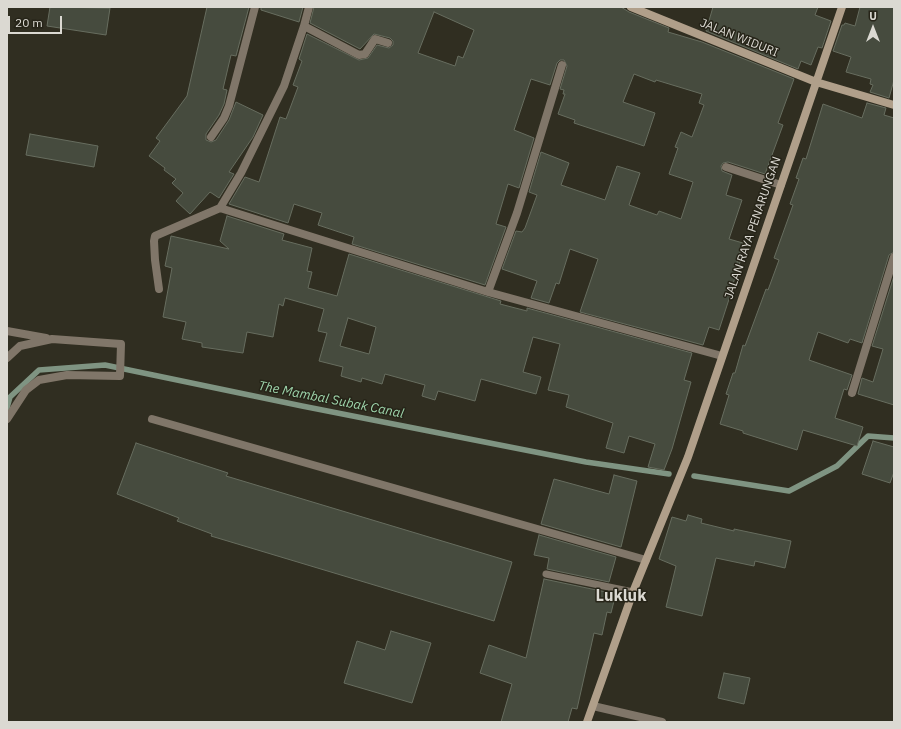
<!DOCTYPE html>
<style>
body{margin:0}
#map{position:relative;width:901px;height:729px;overflow:hidden;background:#302e21;font-family:"IBM Plex Sans",sans-serif}
canvas{display:block}
.frame{position:absolute;inset:0;border:8px solid #dbd9d2;pointer-events:none}
.north{position:absolute;left:853px;top:8px;width:40px;height:40px;-webkit-text-stroke:3px #262418;paint-order:stroke;rotate:0deg;font-size:11px;font-weight:700;line-height:16px;text-align:center;color:#dbd9d2}
.north::after{content:'';display:block;margin:auto;width:14px;height:18px;background:#dbd9d2;clip-path:polygon(50% 0,100% 100%,50% 72%,0 100%)}
.scale{position:absolute;left:8px;top:16px;width:54px;height:18px;box-sizing:border-box;border:2px solid #dbd9d2;border-top:0;padding-left:5px;font-size:12px;line-height:14px;white-space:nowrap;color:#dbd9d2;-webkit-text-stroke:3px #262418;paint-order:stroke}
</style>
<div id="map">
<canvas width="901" height="729"></canvas>
<div class="frame"></div>
<div class="north">U</div>
<div class="scale">20 m</div>
</div>
<script>
const ctx = document.querySelector('canvas').getContext('2d');
ctx.lineJoin = 'round';
const poly = rows => new Path2D(rows.map(r => 'M' + r).join(''));
function strokePath(path, color, width, dash) { ctx.strokeStyle = color; ctx.lineWidth = width; ctx.lineCap = dash ? 'butt' : 'round'; ctx.setLineDash(dash || []); ctx.stroke(path); }
function fill(path, color) { ctx.fillStyle = color; ctx.fill(path, 'evenodd'); }
function label(font, color, halo, rows, align = 'center') {
  ctx.font = font + ' "IBM Plex Sans",sans-serif'; ctx.lineWidth = 3; ctx.setLineDash([]); ctx.textBaseline = 'middle'; ctx.strokeStyle = halo; ctx.fillStyle = color; for (const [text, x, y, turn = 0] of rows) {
    ctx.save(); ctx.translate(x, y); ctx.rotate((+turn || 0) * Math.PI / 180); ctx.textAlign = isNaN(turn) ? turn : align; if (halo) ctx.strokeText(text, 0, 0); ctx.fillText(text, 0, 0); ctx.restore();
  }
}
const stream = poly([
 [7,408,10,397,39,370,105,365,302,406,586,462,669,474],
 [694,476,789,491,837,466,868,436,894,438]
]);
const building = poly([
 [50,7,110,8,106,35,47,26,50,7],
 [207,7,249,7,236,56,231,55,223,89,227,90,224,104,219,115,206,134,206,140,211,142,216,140,229,120,236,102,263,115,253,137,229,172,234,174,219,198,210,192,190,214,176,201,183,193,172,183,176,179,164,170,165,168,149,156,160,141,156,138,187,96,207,7],
 [261,7,303,7,299,22,261,10,261,7],
 [314,7,621,7,629,12,669,28,668,32,702,42,794,79,778,123,783,125,765,174,728,162,723,163,721,166,722,171,732,175,726,195,742,200,729,239,743,243,737,262,740,262,731,290,732,290,719,330,709,327,703,345,580,312,598,259,570,249,559,284,556,283,549,303,531,298,537,281,502,269,516,231,522,232,525,228,537,195,529,192,541,152,569,163,561,185,605,200,617,166,640,173,629,205,657,215,659,211,681,219,693,182,669,174,678,148,675,147,681,132,692,137,704,105,699,103,702,94,656,80,655,82,634,74,623,102,655,113,644,146,574,123,575,120,558,114,565,94,563,94,564,90,560,89,567,66,564,60,560,60,557,63,550,85,531,79,514,130,534,138,519,188,508,184,496,224,506,227,485,285,352,244,354,237,318,225,322,213,294,204,288,223,229,204,245,177,259,182,280,117,286,119,298,87,293,85,302,61,299,59,307,34,359,60,368,58,377,45,389,48,393,45,393,41,390,38,374,34,360,49,310,23,314,7],
 [434,12,474,30,463,58,458,56,455,66,418,53,434,12],
 [713,7,818,7,815,15,831,21,822,48,818,47,811,65,801,61,798,69,706,31,713,7],
 [860,7,894,7,894,80,889,98,870,92,873,85,870,84,871,79,846,72,851,57,833,51,842,25,844,25,845,23,855,26,860,7],
 [867,103,886,108,884,115,894,118,894,252,889,255,862,343,850,339,848,343,818,332,809,360,852,375,847,390,844,389,835,418,863,427,857,446,803,430,797,450,743,433,743,431,720,424,729,395,726,394,733,373,735,373,743,345,745,346,766,289,768,290,779,260,774,258,793,205,790,204,799,179,796,178,803,158,806,159,823,104,862,118,867,103],
 [30,134,98,146,94,167,26,155,30,134],
 [227,216,284,234,282,240,312,248,307,271,312,272,308,288,337,296,349,254,501,301,500,304,527,311,527,308,692,353,684,380,691,382,672,449,664,470,648,467,655,444,629,436,624,453,606,448,613,423,566,407,569,395,548,390,560,344,533,337,523,372,541,377,536,394,481,379,475,401,438,391,435,400,422,396,425,385,385,374,382,384,362,378,361,382,341,376,343,367,319,361,327,333,318,331,324,309,285,298,283,306,279,304,273,337,247,332,243,353,202,347,202,343,182,339,186,322,163,317,172,268,165,266,171,236,229,249,220,241,227,216],
 [348,318,376,327,369,354,340,346,348,318],
 [894,276,894,405,858,394,862,378,873,382,883,349,872,346,894,276],
 [873,441,894,447,894,472,890,483,862,474,873,441],
 [136,443,228,473,226,476,512,562,494,621,211,536,212,534,177,521,179,518,117,494,136,443],
 [614,475,637,481,621,547,541,524,554,479,609,494,614,475],
 [688,515,702,519,701,523,734,531,734,529,791,541,785,568,755,561,754,566,716,558,702,616,666,607,676,566,659,559,672,517,686,521,688,515],
 [539,535,616,557,609,582,547,569,549,558,534,555,539,535],
 [544,579,606,592,605,595,615,597,611,613,607,612,602,635,594,633,577,709,572,708,568,722,501,722,512,684,480,673,489,645,526,658,544,579],
 [391,631,431,643,412,703,344,683,357,641,385,650,391,631],
 [724,673,750,678,744,704,718,698,724,673]
]);
const lane = poly([
 [546,574,633,592]
]);
const street = poly([
 [309,7,304,26,284,86,241,173,220,208,488,292,722,356],
 [304,26,359,55,365,54,375,39,388,43],
 [211,137,224,118,229,106,255,7],
 [726,167,781,185],
 [159,289,155,260,154,241,155,236,220,208],
 [488,292,517,213,562,65],
 [7,331,46,338],
 [7,358,20,346,52,339,121,344,120,376,67,375,39,380,26,390,7,419],
 [852,393,894,257],
 [152,419,646,560],
 [593,706,662,722]
]);
const secondary = poly([
 [631,7,816,82,894,105],
 [587,722,633,592,688,457,842,7]
]);
const streetNames = [
 ["JALAN WIDURI",739,38,22],
 ["JALAN RAYA PENARUNGAN",753,228,-71]
];
const waterNames = [
 ["The Mambal Subak Canal",331,400,11]
];
const districtNames = [
 ["Lukluk",621,596]
];
strokePath(stream, '#7f9482', 5.5);
fill(building, '#464b3e');
strokePath(building, '#676d5f', 1);
strokePath(lane, '#807669', 7);
strokePath(street, '#807669', 8);
strokePath(secondary, '#b09f8a', 8);
label('12px', '#dbd9d2', '#262418', streetNames);
label('italic 13px', '#9dd4ab', '#262418', waterNames);
label('bold 16px', '#dbd9d2', '#262418', districtNames);
</script>
